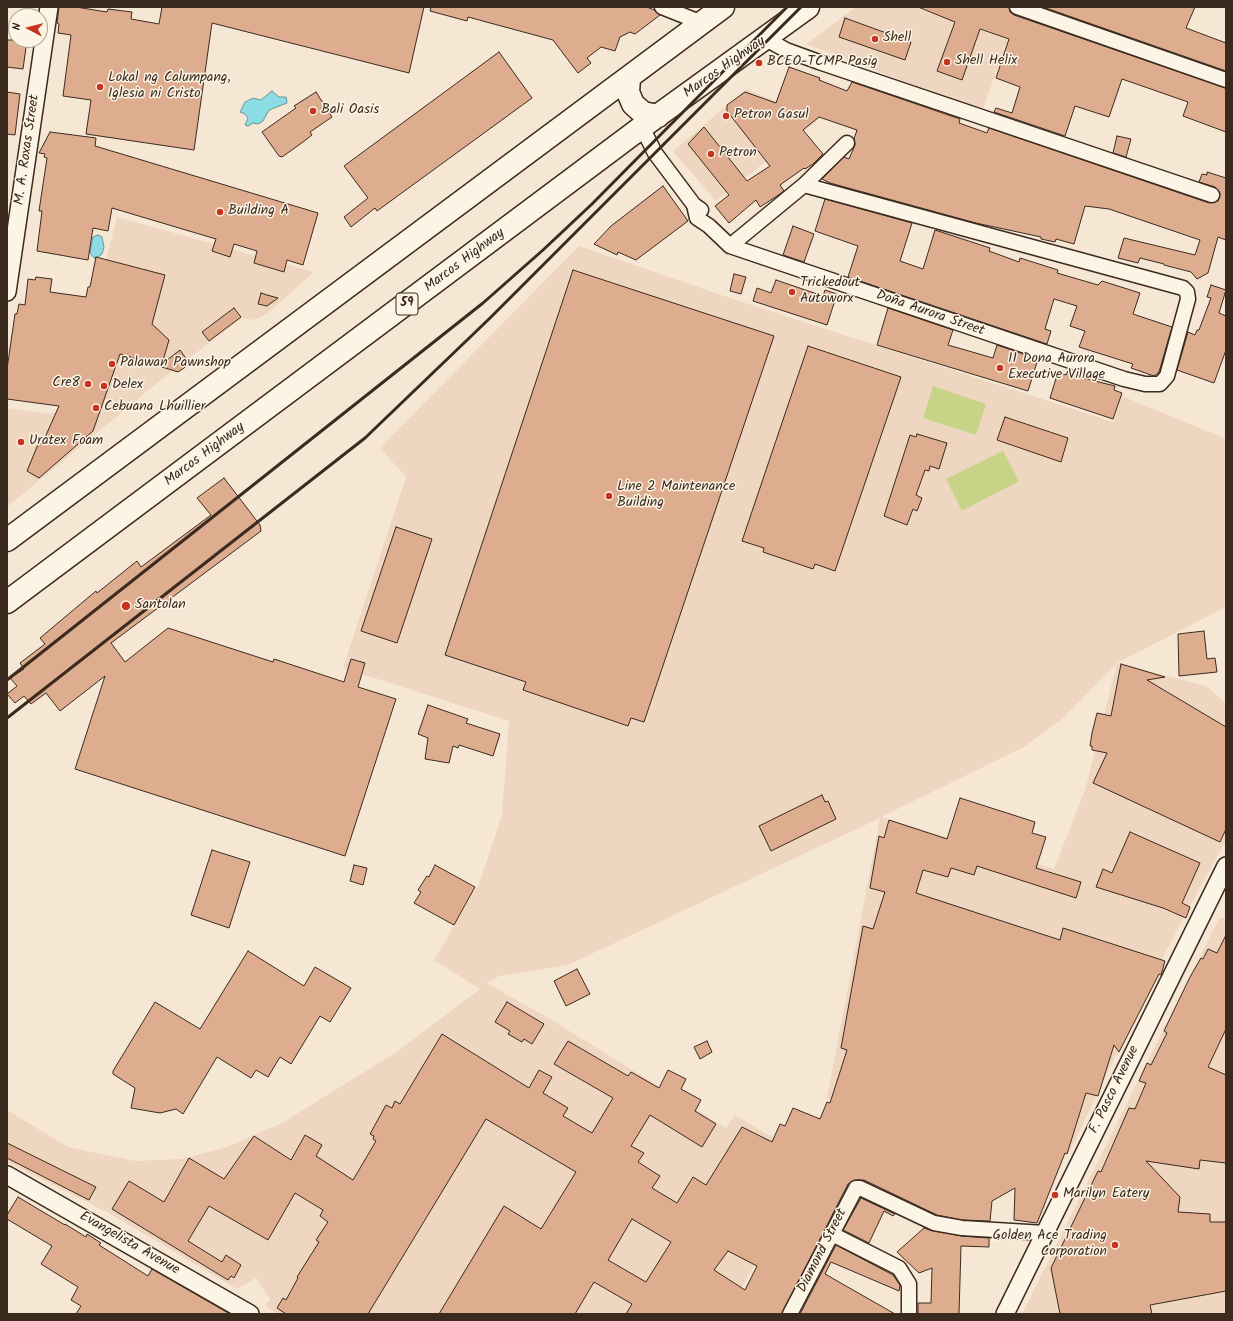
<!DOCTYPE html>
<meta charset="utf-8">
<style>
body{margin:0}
#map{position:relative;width:1233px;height:1321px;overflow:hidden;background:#f6e7d4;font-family:Kalam,sans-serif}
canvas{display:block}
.frame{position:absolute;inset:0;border:8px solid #3b2a1e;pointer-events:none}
.north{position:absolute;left:8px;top:8px;width:40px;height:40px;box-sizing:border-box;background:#fcf5e5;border:1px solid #afa495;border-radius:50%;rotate:277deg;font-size:11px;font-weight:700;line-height:16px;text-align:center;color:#3b2a1e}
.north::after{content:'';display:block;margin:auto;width:14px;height:18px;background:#c8321e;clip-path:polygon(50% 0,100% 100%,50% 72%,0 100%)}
</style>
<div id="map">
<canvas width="1233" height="1321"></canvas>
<div class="frame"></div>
<div class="north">N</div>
</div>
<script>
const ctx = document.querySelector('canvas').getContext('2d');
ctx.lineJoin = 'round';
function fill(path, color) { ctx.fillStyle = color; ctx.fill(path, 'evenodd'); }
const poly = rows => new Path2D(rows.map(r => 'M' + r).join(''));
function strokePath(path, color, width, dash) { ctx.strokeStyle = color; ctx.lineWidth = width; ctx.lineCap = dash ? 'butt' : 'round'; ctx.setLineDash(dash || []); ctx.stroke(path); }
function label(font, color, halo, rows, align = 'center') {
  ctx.font = font + ' Kalam,sans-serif'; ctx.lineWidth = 3; ctx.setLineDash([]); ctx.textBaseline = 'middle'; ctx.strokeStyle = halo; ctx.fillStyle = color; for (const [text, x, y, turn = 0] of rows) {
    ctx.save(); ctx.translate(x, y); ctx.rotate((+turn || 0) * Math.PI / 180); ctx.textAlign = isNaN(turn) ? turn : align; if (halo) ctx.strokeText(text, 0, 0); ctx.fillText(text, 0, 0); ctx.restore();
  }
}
const built = poly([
 [856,7,914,7,1008,40,982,111,806,44],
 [746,89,819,119,716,201,673,151],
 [117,217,314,272,267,314,254,320,242,318,167,375,7,507,7,408,49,414,68,409],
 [579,246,730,298,1113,422,1122,396,1226,439,1226,607,1117,663,1061,720,1024,747,881,817,1054,869,1085,790,1117,663,1206,686,1226,703,1226,840,1167,949,1069,1153,985,1162,827,1098,880,818,568,965,499,976,484,985,488,984,550,1019,726,1128,735,1115,812,1161,727,1314,277,1314,265,1306,270,1299,256,1278,237,1289,109,1213,7,1162,7,1110,68,1147,135,1161,181,1159,227,1147,282,1123,398,1051,480,989,434,960,479,884,502,815,509,721,343,668,406,477,380,448],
 [1219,918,1226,918,1226,1314,1022,1314]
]);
const green = poly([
 [933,386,986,404,976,435,923,418],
 [1003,451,1019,481,962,511,946,479]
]);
const water = poly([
 [272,91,279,97,286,97,287,103,269,110,263,121,258,124,253,123,248,126,245,125,248,118,245,114,240,112,245,102,253,98,261,100,272,91],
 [98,235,102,237,104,247,102,254,95,259,90,253,93,237,98,235]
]);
const building = poly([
 [59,7,76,7,107,12,108,9,132,12,131,19,159,24,162,7,424,7,409,73,212,23,194,150,86,134,91,100,63,96,71,35,58,33,59,24,57,23,59,7],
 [431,7,647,7,654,10,660,15,635,34,630,32,620,37,615,51,601,47,587,58,591,63,578,73,553,40,468,17,467,21,430,11,431,7],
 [918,7,1009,7,1010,12,1014,15,1226,88,1226,132,1183,116,1188,102,1122,79,1109,117,1075,106,1065,136,994,112,996,108,1012,113,1020,87,996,78,1009,39,980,29,962,80,937,71,955,22,918,7],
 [1043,7,1195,7,1186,28,1226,43,1226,71,1043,7],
 [845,18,911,42,905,60,839,37,845,18],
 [7,40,27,40,23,69,7,67,7,40],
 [499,52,532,98,377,211,375,208,351,227,344,217,368,198,344,166,499,52],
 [789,67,820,78,819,80,847,91,852,82,960,119,959,123,987,133,989,128,1209,203,1218,201,1220,193,1215,187,1199,182,1202,174,1207,175,1207,172,1226,178,1226,240,1218,237,1208,273,1197,279,1191,272,1164,265,1164,264,1140,258,1138,263,1118,258,1124,238,1195,255,1200,240,1109,209,1085,206,1074,244,1056,239,1055,242,1041,239,1041,237,976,223,830,183,822,179,844,157,849,159,855,145,854,139,857,130,819,117,803,130,823,154,813,164,805,169,804,168,780,185,784,191,777,196,760,207,756,200,729,223,715,206,729,195,688,144,704,127,747,181,770,166,727,111,727,105,745,92,776,103,789,67],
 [7,92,20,94,15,135,7,134,7,92],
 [316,92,332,117,310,132,312,135,303,142,282,157,279,156,262,132,296,108,294,106,316,92],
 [50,132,96,138,95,146,318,213,303,265,287,260,284,272,254,263,257,251,234,244,230,257,212,251,216,239,112,208,108,231,93,228,88,260,37,251,42,211,39,211,47,158,44,157,45,154,39,153,50,132],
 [1117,136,1131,139,1126,157,1113,153,1117,136],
 [663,186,688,221,636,260,618,252,617,255,594,244,611,226,663,186],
 [825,199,912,223,900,261,923,269,935,230,990,248,989,251,1019,262,1020,258,1058,270,1057,273,1098,285,1102,281,1140,293,1133,314,1172,327,1159,372,1154,376,1131,368,1133,364,1079,347,1085,331,1070,326,1077,306,1054,299,1045,329,1051,331,1047,344,848,277,858,246,815,231,825,199],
 [793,226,814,234,804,262,783,255,793,226],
 [96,257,165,275,152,324,169,340,162,364,180,350,190,364,178,372,120,354,93,431,39,478,27,471,39,442,42,444,59,406,7,399,7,369,15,314,17,314,19,304,25,305,28,279,35,280,36,277,52,279,50,292,86,297,88,287,90,287,96,257],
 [573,270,774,336,644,722,631,718,628,726,523,690,526,682,445,655,573,270],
 [734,274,746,277,741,294,730,291,734,274],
 [776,280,823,296,825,290,837,294,827,325,753,301,757,288,771,293,776,280],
 [1211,285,1226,290,1219,313,1226,316,1226,350,1214,383,1177,370,1188,332,1195,335,1197,330,1199,330,1211,298,1207,297,1211,285],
 [261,293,267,295,278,298,267,306,258,304,261,293],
 [234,308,241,317,209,341,202,332,234,308],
 [888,308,953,330,948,345,993,358,997,345,1038,359,1028,391,877,345,888,308],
 [808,346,901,377,835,571,815,564,813,569,763,552,764,548,742,541,808,346],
 [1068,371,1080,375,1079,377,1115,386,1114,390,1122,393,1113,419,1050,398,1058,372,1066,375,1068,371],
 [1005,417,1068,438,1061,462,997,440,1005,417],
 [917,434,947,443,939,469,930,466,929,471,925,470,916,495,922,498,917,511,913,509,907,525,884,516,910,435,916,437,917,434],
 [224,478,260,525,261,531,111,643,125,662,168,628,273,662,274,659,344,682,351,659,365,663,358,687,396,699,345,856,75,769,105,676,60,711,46,693,31,704,24,696,15,703,7,694,17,686,10,678,24,669,20,663,45,644,40,638,96,591,97,593,137,561,141,567,211,515,197,498,224,478],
 [396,527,432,539,397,643,361,631,396,527],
 [1204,631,1207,659,1215,658,1217,672,1179,676,1178,634,1204,631],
 [1121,664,1165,677,1147,680,1226,727,1226,829,1220,842,1093,783,1107,753,1092,750,1092,746,1090,746,1092,733,1097,713,1111,716,1121,664],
 [428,705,468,719,466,723,500,734,493,756,459,745,458,748,453,746,449,763,425,759,428,738,418,734,428,705],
 [822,795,825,802,828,801,836,819,771,851,759,826,822,795],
 [960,798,1035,822,1032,833,1046,837,1036,868,1081,882,1076,898,977,866,974,875,951,868,948,877,923,870,916,893,1060,940,1063,928,1165,961,1161,975,1159,974,1119,1052,1114,1045,1098,1096,1086,1093,1067,1154,1065,1153,1037,1223,1014,1220,1015,1188,992,1201,990,1221,963,1220,937,1215,864,1180,856,1180,848,1184,782,1314,626,1314,632,1304,594,1282,575,1314,439,1314,504,1206,541,1229,576,1172,486,1119,368,1314,286,1314,277,1308,283,1298,286,1300,298,1278,297,1277,319,1242,316,1240,328,1222,320,1216,323,1210,295,1193,268,1240,209,1206,188,1241,222,1262,226,1255,241,1265,234,1278,231,1276,228,1280,112,1209,129,1181,164,1202,189,1158,224,1179,254,1136,291,1160,305,1135,322,1145,316,1156,353,1180,376,1141,373,1139,374,1136,370,1134,386,1105,392,1108,395,1101,400,1104,442,1034,529,1088,539,1070,552,1077,543,1093,568,1108,563,1116,592,1133,613,1098,554,1064,568,1041,628,1076,631,1072,659,1088,668,1070,686,1079,681,1089,701,1100,695,1111,716,1124,702,1147,650,1115,631,1146,644,1153,638,1162,660,1176,652,1188,677,1203,693,1177,706,1185,742,1127,772,1142,780,1124,785,1126,793,1108,820,1119,827,1102,830,1103,847,1050,841,1048,863,926,873,929,885,892,870,888,879,836,884,838,889,820,947,839,960,798],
 [632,1219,671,1242,646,1282,608,1260,632,1219],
 [728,1251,757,1266,745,1290,714,1270,728,1251],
 [1130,832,1200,863,1182,903,1190,907,1186,918,1163,908,1096,887,1103,869,1112,873,1130,832],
 [212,850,250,862,229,928,191,915,212,850],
 [354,865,367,868,363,885,350,881,354,865],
 [435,865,475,887,454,925,414,903,421,892,418,890,427,876,429,877,435,865],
 [1226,935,1226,1029,1208,1067,1226,1075,1226,1163,1200,1160,1199,1169,1146,1161,1180,1197,1178,1212,1210,1214,1210,1222,1226,1222,1226,1291,1150,1305,1152,1314,1060,1314,1051,1268,1098,1171,1101,1172,1129,1108,1135,1109,1146,1083,1139,1081,1147,1063,1151,1065,1167,1033,1164,1031,1190,977,1201,958,1203,959,1208,949,1217,953,1226,935],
 [248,951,304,986,315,967,351,988,330,1022,320,1016,291,1064,280,1057,268,1077,256,1070,251,1078,217,1057,183,1114,176,1109,160,1113,131,1108,135,1088,113,1074,113,1071,155,1002,200,1029,248,951],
 [577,969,590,994,566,1006,554,981,577,969],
 [507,1002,544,1024,532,1044,524,1039,522,1042,508,1034,510,1031,495,1022,507,1002],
 [707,1041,712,1052,700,1059,694,1047,707,1041],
 [7,1143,96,1187,89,1200,7,1158,7,1143],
 [18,1197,65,1225,65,1224,86,1237,87,1234,101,1243,99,1245,148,1276,152,1269,230,1314,76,1314,81,1306,71,1300,78,1287,41,1264,52,1246,7,1219,7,1215,18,1197],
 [861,1198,895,1214,893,1216,884,1211,869,1243,843,1230,861,1198],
 [924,1228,933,1231,961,1236,989,1238,989,1247,961,1246,959,1314,918,1314,918,1303,931,1303,932,1268,919,1273,897,1252,924,1228],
 [836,1245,893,1275,900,1285,899,1291,831,1262,825,1274,895,1314,800,1314,836,1245]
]);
const minor = poly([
 [662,7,702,23],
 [1017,7,1226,80],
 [766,39,786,50,819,62,1212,195],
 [642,127,655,153,694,205,701,210],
 [694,205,697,218,709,226,730,246,1124,379,1145,384,1160,384,1167,376,1188,299,1187,292,1183,288,804,185],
 [730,246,804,185,847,143],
 [832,1234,899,1268,909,1284,909,1314],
 [790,1314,856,1188,860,1188,934,1223,962,1228,1045,1233]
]);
const tertiary = poly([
 [7,292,49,7],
 [7,1175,250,1314],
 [1005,1314,1226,866]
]);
const primary = poly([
 [629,78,628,92,633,104,643,113,658,116],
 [7,540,723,7],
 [7,602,642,127,808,7]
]);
const rail = poly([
 [7,680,483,303,543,250,592,204,787,7],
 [7,718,365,438,489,319,801,7]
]);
const markers = [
 [875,39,4,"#c8321e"],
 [947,62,4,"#c8321e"],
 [759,63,4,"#c8321e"],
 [100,87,4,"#c8321e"],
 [313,111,4,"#c8321e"],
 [726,116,4,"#c8321e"],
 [711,154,4,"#c8321e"],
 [220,212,4,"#c8321e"],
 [792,292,4,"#c8321e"],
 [112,364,4,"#c8321e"],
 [1000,368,4,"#c8321e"],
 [88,384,4,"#c8321e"],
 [104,386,4,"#c8321e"],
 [96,408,4,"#c8321e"],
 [21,442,4,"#c8321e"],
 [609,496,4,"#c8321e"],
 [126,606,5,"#c8321e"],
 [1055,1195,4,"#c8321e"],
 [1115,1245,4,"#c8321e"]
];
const shields = [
 [407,304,22]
];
const shieldNames = [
 ["59",407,304]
];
const poiNames = [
 ["Shell",883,39],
 ["Shell Helix",955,62],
 ["BCEO-TCMP Pasig",767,63],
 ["Lokal ng Calumpang,",108,79],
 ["Iglesia ni Cristo",108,95],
 ["Bali Oasis",321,111],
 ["Petron Gasul",734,116],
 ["Petron",719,154],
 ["Building A",228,212],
 ["Trickedout",800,284],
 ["Autoworx",800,300],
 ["11 Dona Aurora",1008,360],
 ["Executive Village",1008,376],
 ["Palawan Pawnshop",120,364],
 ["Cre8",80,384,"right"],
 ["Delex",112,386],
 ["Cebuana Lhuillier",104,408],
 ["Uratex Foam",29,442],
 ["Line 2 Maintenance",617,488],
 ["Building",617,504],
 ["Santolan",135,606],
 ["Marilyn Eatery",1063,1195],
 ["Golden Ace Trading",1107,1237,"right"],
 ["Corporation",1107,1253,"right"]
];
const streetNames = [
 ["Marcos Highway",725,68,-35],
 ["M. A. Roxas Street",28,150,-82],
 ["Marcos Highway",465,261,-37],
 ["Doña Aurora Street",930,314,19],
 ["Marcos Highway",205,455,-37],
 ["F. Pasco Avenue",1115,1090,-64],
 ["Evangelista Avenue",129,1244,30],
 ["Diamond Street",823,1251,-63]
];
fill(built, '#efd6c0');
fill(green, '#c7d488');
fill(water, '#8bdce4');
strokePath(water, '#6b9595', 1);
fill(building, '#dead90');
strokePath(building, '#3b2a1e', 1);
strokePath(minor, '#3b2a1e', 17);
strokePath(tertiary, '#3b2a1e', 20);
strokePath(primary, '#3b2a1e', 25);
strokePath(minor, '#fcf5e5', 14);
strokePath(tertiary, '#fcf5e5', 17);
strokePath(primary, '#fcf5e5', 22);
strokePath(rail, '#3b2a1e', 3);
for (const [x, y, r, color] of markers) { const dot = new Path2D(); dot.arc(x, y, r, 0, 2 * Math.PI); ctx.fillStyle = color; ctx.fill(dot); strokePath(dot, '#fcf5e5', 1.5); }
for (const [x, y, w] of shields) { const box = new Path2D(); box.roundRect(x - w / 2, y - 11, w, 22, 3); ctx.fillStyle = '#fcf5e5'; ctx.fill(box); strokePath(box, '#3b2a1e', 1); }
label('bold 13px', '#3b2a1e', null, shieldNames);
label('14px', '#3b2a1e', '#fcf5e5', poiNames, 'left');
label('14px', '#3b2a1e', '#fcf5e5', streetNames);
</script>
